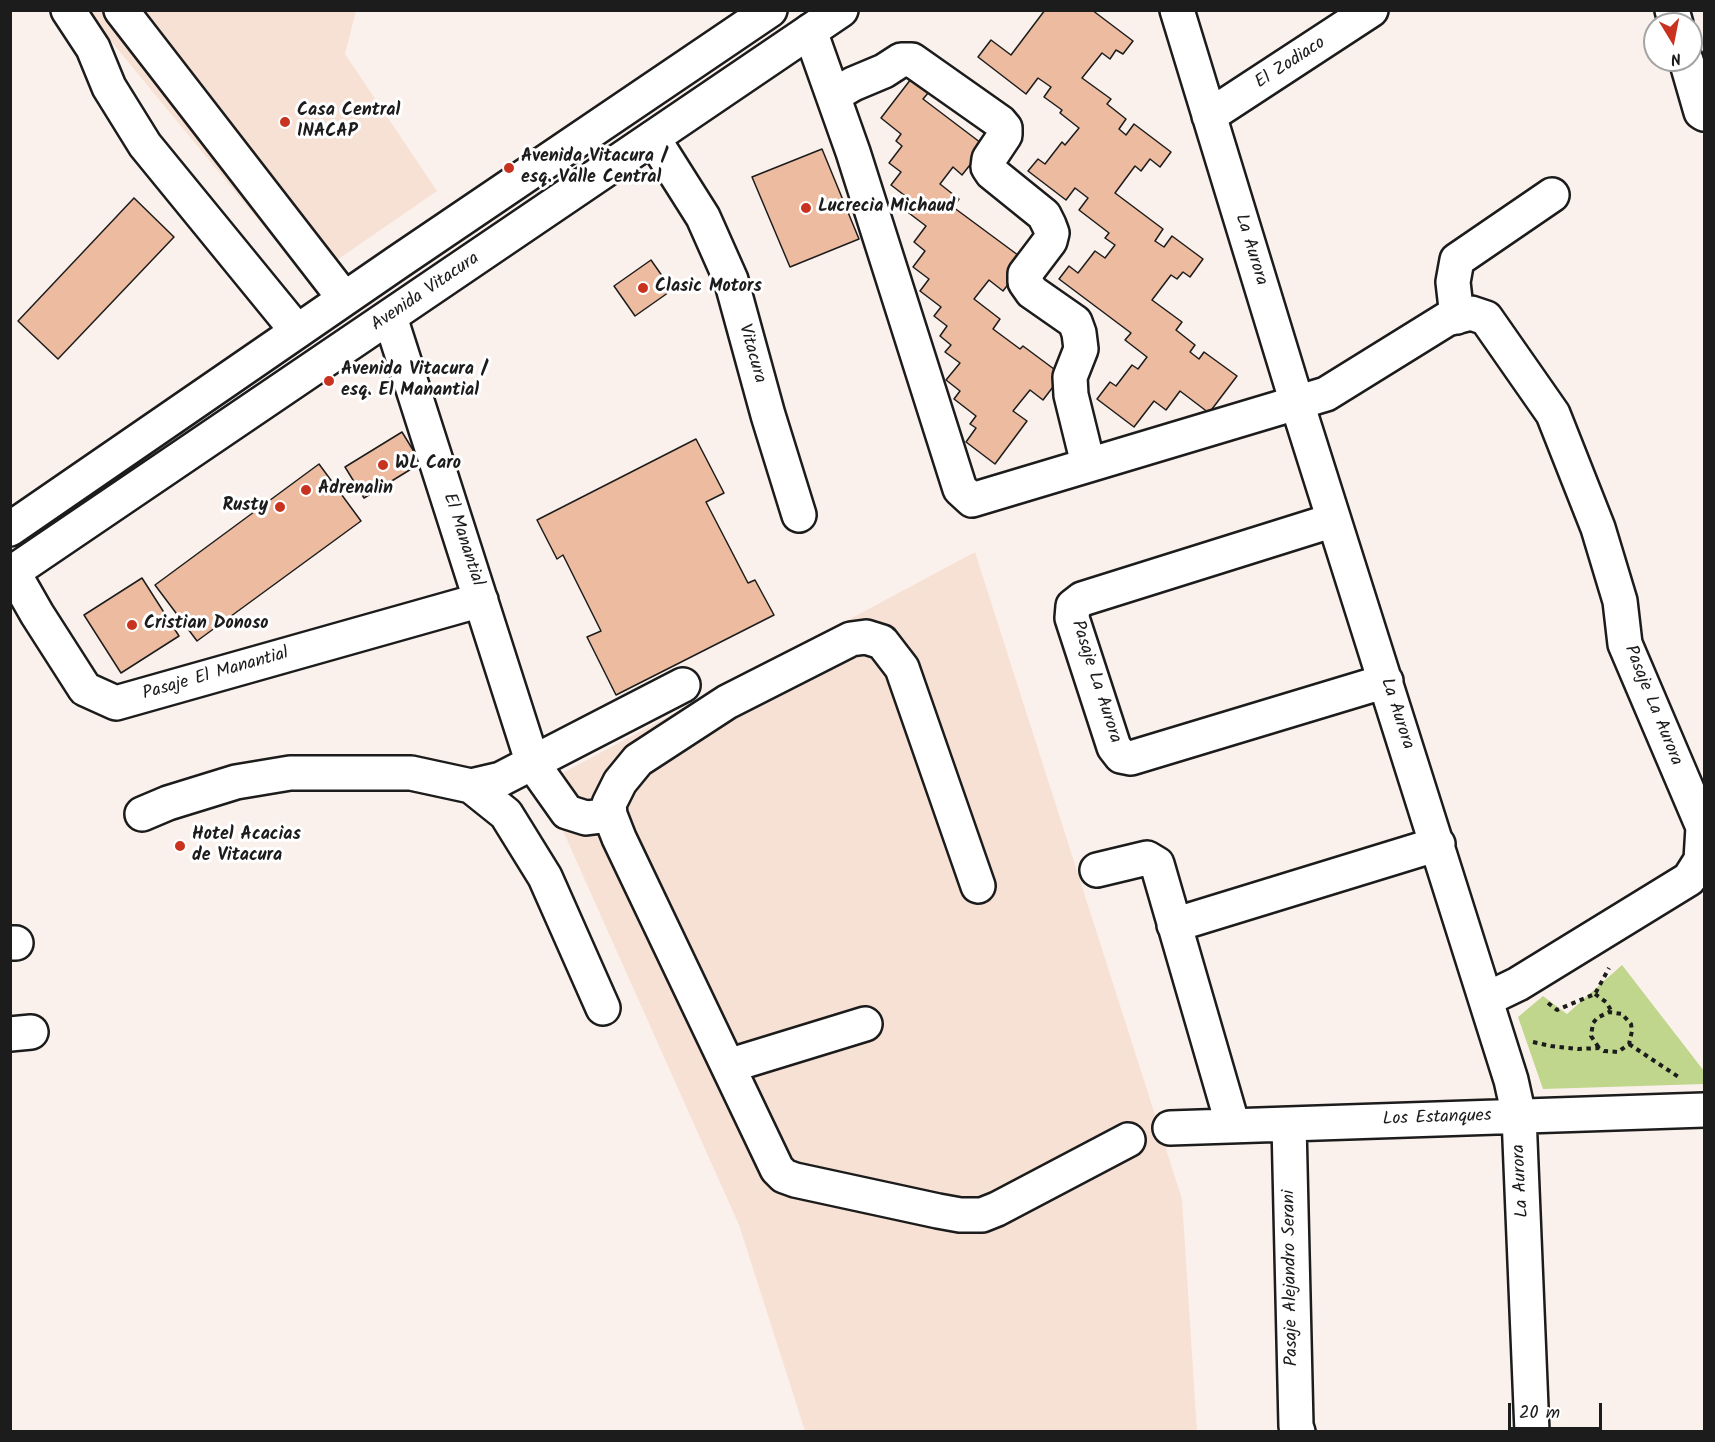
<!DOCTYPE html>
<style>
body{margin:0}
#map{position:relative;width:1715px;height:1442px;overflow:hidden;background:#fbf1ec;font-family:Kalam,sans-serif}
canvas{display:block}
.frame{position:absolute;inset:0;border:12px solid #1c1c1c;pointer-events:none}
.north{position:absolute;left:1643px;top:12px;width:60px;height:60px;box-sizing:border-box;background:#fff;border:2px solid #a4a4a4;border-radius:50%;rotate:170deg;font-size:16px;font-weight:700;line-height:24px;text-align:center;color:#1c1c1c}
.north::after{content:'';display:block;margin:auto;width:21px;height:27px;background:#c8321e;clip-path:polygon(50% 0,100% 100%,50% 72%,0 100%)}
.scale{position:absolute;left:1508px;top:1403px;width:94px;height:27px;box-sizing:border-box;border:3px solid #1c1c1c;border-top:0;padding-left:8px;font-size:18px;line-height:21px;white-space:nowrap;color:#1c1c1c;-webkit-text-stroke:4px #fff;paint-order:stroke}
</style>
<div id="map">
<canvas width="1715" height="1442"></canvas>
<div class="frame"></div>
<div class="north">N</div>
<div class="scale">20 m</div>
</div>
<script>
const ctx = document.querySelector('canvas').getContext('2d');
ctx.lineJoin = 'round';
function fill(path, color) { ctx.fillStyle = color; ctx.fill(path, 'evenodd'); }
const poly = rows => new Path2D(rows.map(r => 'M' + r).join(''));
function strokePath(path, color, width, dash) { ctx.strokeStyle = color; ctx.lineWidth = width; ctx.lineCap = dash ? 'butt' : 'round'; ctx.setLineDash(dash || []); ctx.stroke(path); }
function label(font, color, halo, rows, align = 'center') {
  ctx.font = font + ' Kalam,sans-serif'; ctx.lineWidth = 6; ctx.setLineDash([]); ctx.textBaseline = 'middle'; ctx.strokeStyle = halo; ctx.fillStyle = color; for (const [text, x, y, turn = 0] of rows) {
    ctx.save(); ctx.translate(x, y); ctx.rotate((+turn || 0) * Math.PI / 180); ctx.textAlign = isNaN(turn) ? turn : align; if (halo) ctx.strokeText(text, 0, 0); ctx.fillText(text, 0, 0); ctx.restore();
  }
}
const built = poly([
 [86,11,356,11,345,54,437,191,308,280],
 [975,552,1182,1199,1197,1431,805,1431,739,1225,542,784]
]);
const green = poly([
 [1622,965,1704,1071,1704,1084,1543,1089,1518,1017,1543,996,1567,1014]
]);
const building = poly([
 [1045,10,1092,10,1133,41,1123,54,1116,50,1110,59,1102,53,1082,78,1111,99,1107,104,1126,119,1119,129,1126,135,1134,124,1171,152,1160,167,1150,159,1141,171,1135,166,1115,193,1163,229,1155,241,1164,247,1172,236,1203,259,1190,277,1183,272,1177,279,1171,275,1152,300,1182,322,1176,330,1195,345,1190,352,1199,359,1204,352,1237,376,1209,413,1180,391,1166,410,1154,401,1134,427,1097,399,1110,382,1116,386,1132,365,1138,369,1147,357,1125,340,1131,333,1059,279,1069,266,1078,273,1095,251,1105,258,1115,245,1105,238,1109,233,1079,210,1088,198,1075,188,1066,200,1028,171,1038,159,1045,164,1062,142,1065,145,1079,128,1060,113,1062,110,1044,97,1051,87,1038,78,1026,94,978,57,991,40,1011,55,1045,10],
 [911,79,929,92,923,99,985,146,962,175,953,167,940,184,959,199,953,207,1026,261,1003,291,989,280,974,299,1000,319,993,329,1020,349,1023,346,1062,375,1043,400,1030,390,1013,411,1027,421,995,464,966,442,976,428,970,424,976,416,954,399,960,391,946,380,960,363,945,352,951,345,940,336,947,326,934,316,941,307,920,291,929,279,913,267,925,251,914,242,926,226,897,204,904,195,891,185,901,172,889,163,902,146,896,141,901,134,881,118,911,79],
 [822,149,859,239,790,267,752,177,822,149],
 [134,198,174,237,58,359,18,321,134,198],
 [651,260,672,290,635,316,614,286,651,260],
 [402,432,421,463,364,498,345,467,402,432],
 [696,439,724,493,706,502,748,583,755,580,774,615,616,695,587,637,601,631,563,555,557,559,537,520,696,439],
 [319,464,361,521,197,641,155,585,319,464],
 [142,578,179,636,121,673,84,615,142,578]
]);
const path = poly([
 [1595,994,1606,1002,1612,1012],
 [1548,1003,1557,1010,1595,994,1609,968],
 [1533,1042,1551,1046,1578,1049,1599,1048,1604,1051,1618,1052,1629,1044,1632,1031,1631,1024,1622,1014,1609,1012,1597,1018,1593,1023,1591,1036,1599,1048],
 [1629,1044,1680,1078],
 [127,1432,138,1432]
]);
const minor = poly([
 [68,10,93,48,109,87,145,145,297,331],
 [121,10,344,298],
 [1177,10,1297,403,1511,1080,1519,1116,1532,1432],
 [1672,10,1676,24],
 [810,31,853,152,960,489,972,500,1326,394,1447,319,1471,313,1486,318,1553,414,1598,528,1620,601,1625,644,1703,827,1701,860,1689,879,1518,984,1487,999],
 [1686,60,1701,112,1704,114],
 [834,95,853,84,884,71,901,60,912,60,1000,122,1005,128,1005,135,989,159,988,167,992,173,1044,215,1049,225,1052,233,1050,241,1025,274,1025,282,1032,292,1075,322,1079,333,1081,349,1070,377,1071,395,1088,464],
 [1209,116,1371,10],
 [653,138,703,217,731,280,768,415,799,515],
 [390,317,533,764,567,812,586,818,610,815],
 [1457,317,1453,282,1457,260,1552,195],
 [1334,520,1082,599,1073,606,1072,618,1114,747,1121,756,1131,758,1386,681],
 [13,572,37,614,85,689,116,703,481,600],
 [471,786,501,779,683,685],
 [142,814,168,803,236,782,290,773,411,773,471,786,506,814,545,877,603,1008],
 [1097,870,1147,858,1157,864,1233,1126],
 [978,886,902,668,882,642,866,637,851,639,727,702,638,760,620,782,609,804,610,815,619,838,777,1169,784,1176,795,1180,938,1211,960,1215,982,1215,997,1209,1128,1140],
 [1174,925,1438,844],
 [10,943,16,943],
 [10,1034,31,1032],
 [728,1066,865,1024],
 [1289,1124,1296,1426,1298,1432],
 [1170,1128,1704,1110]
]);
const major = poly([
 [10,529,398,262,770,10],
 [10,574,841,10]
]);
const markers = [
 [285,122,6,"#c8321e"],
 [509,168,6,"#c8321e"],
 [806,208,6,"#c8321e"],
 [643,288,6,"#c8321e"],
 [329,381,6,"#c8321e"],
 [383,465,6,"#c8321e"],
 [306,490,6,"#c8321e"],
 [280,507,6,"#c8321e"],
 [132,625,6,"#c8321e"],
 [180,846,6,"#c8321e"]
];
const streetNames = [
 ["El Zodiaco",1291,64,-33],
 ["La Aurora",1250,250,73],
 ["Avenida Vitacura",426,293,-34],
 ["Vitacura",751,354,74],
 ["El Manantial",462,540,72],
 ["Pasaje El Manantial",216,675,-16],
 ["Pasaje La Aurora",1095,682,72],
 ["Pasaje La Aurora",1652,706,68],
 ["La Aurora",1396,714,72],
 ["Los Estanques",1437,1119,-2],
 ["La Aurora",1522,1181,-93],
 ["Pasaje Alejandro Serani",1292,1278,-91]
];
const poiNames = [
 ["Casa Central",297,112],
 ["INACAP",297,133],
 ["Avenida Vitacura /",521,158],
 ["esq. Valle Central",521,179],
 ["Lucrecia Michaud",818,208],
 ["Clasic Motors",655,288],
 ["Avenida Vitacura /",341,371],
 ["esq. El Manantial",341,392],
 ["WL Caro",395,465],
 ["Adrenalin",318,490],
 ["Rusty",268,507,"right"],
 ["Cristian Donoso",144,625],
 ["Hotel Acacias",192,836],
 ["de Vitacura",192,857]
];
fill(built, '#f7e1d5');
fill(green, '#bfd68c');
fill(building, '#edbb9f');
strokePath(building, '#1c1c1c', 1.5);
strokePath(minor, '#1c1c1c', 38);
strokePath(major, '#1c1c1c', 38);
strokePath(path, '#1c1c1c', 4, [4.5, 4.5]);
strokePath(minor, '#fff', 33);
strokePath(major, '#fff', 33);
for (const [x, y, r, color] of markers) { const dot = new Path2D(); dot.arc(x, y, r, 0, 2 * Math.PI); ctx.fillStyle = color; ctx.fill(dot); strokePath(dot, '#fff', 2); }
label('18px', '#1c1c1c', '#fff', streetNames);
label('bold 18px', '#1c1c1c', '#fff', poiNames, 'left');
</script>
